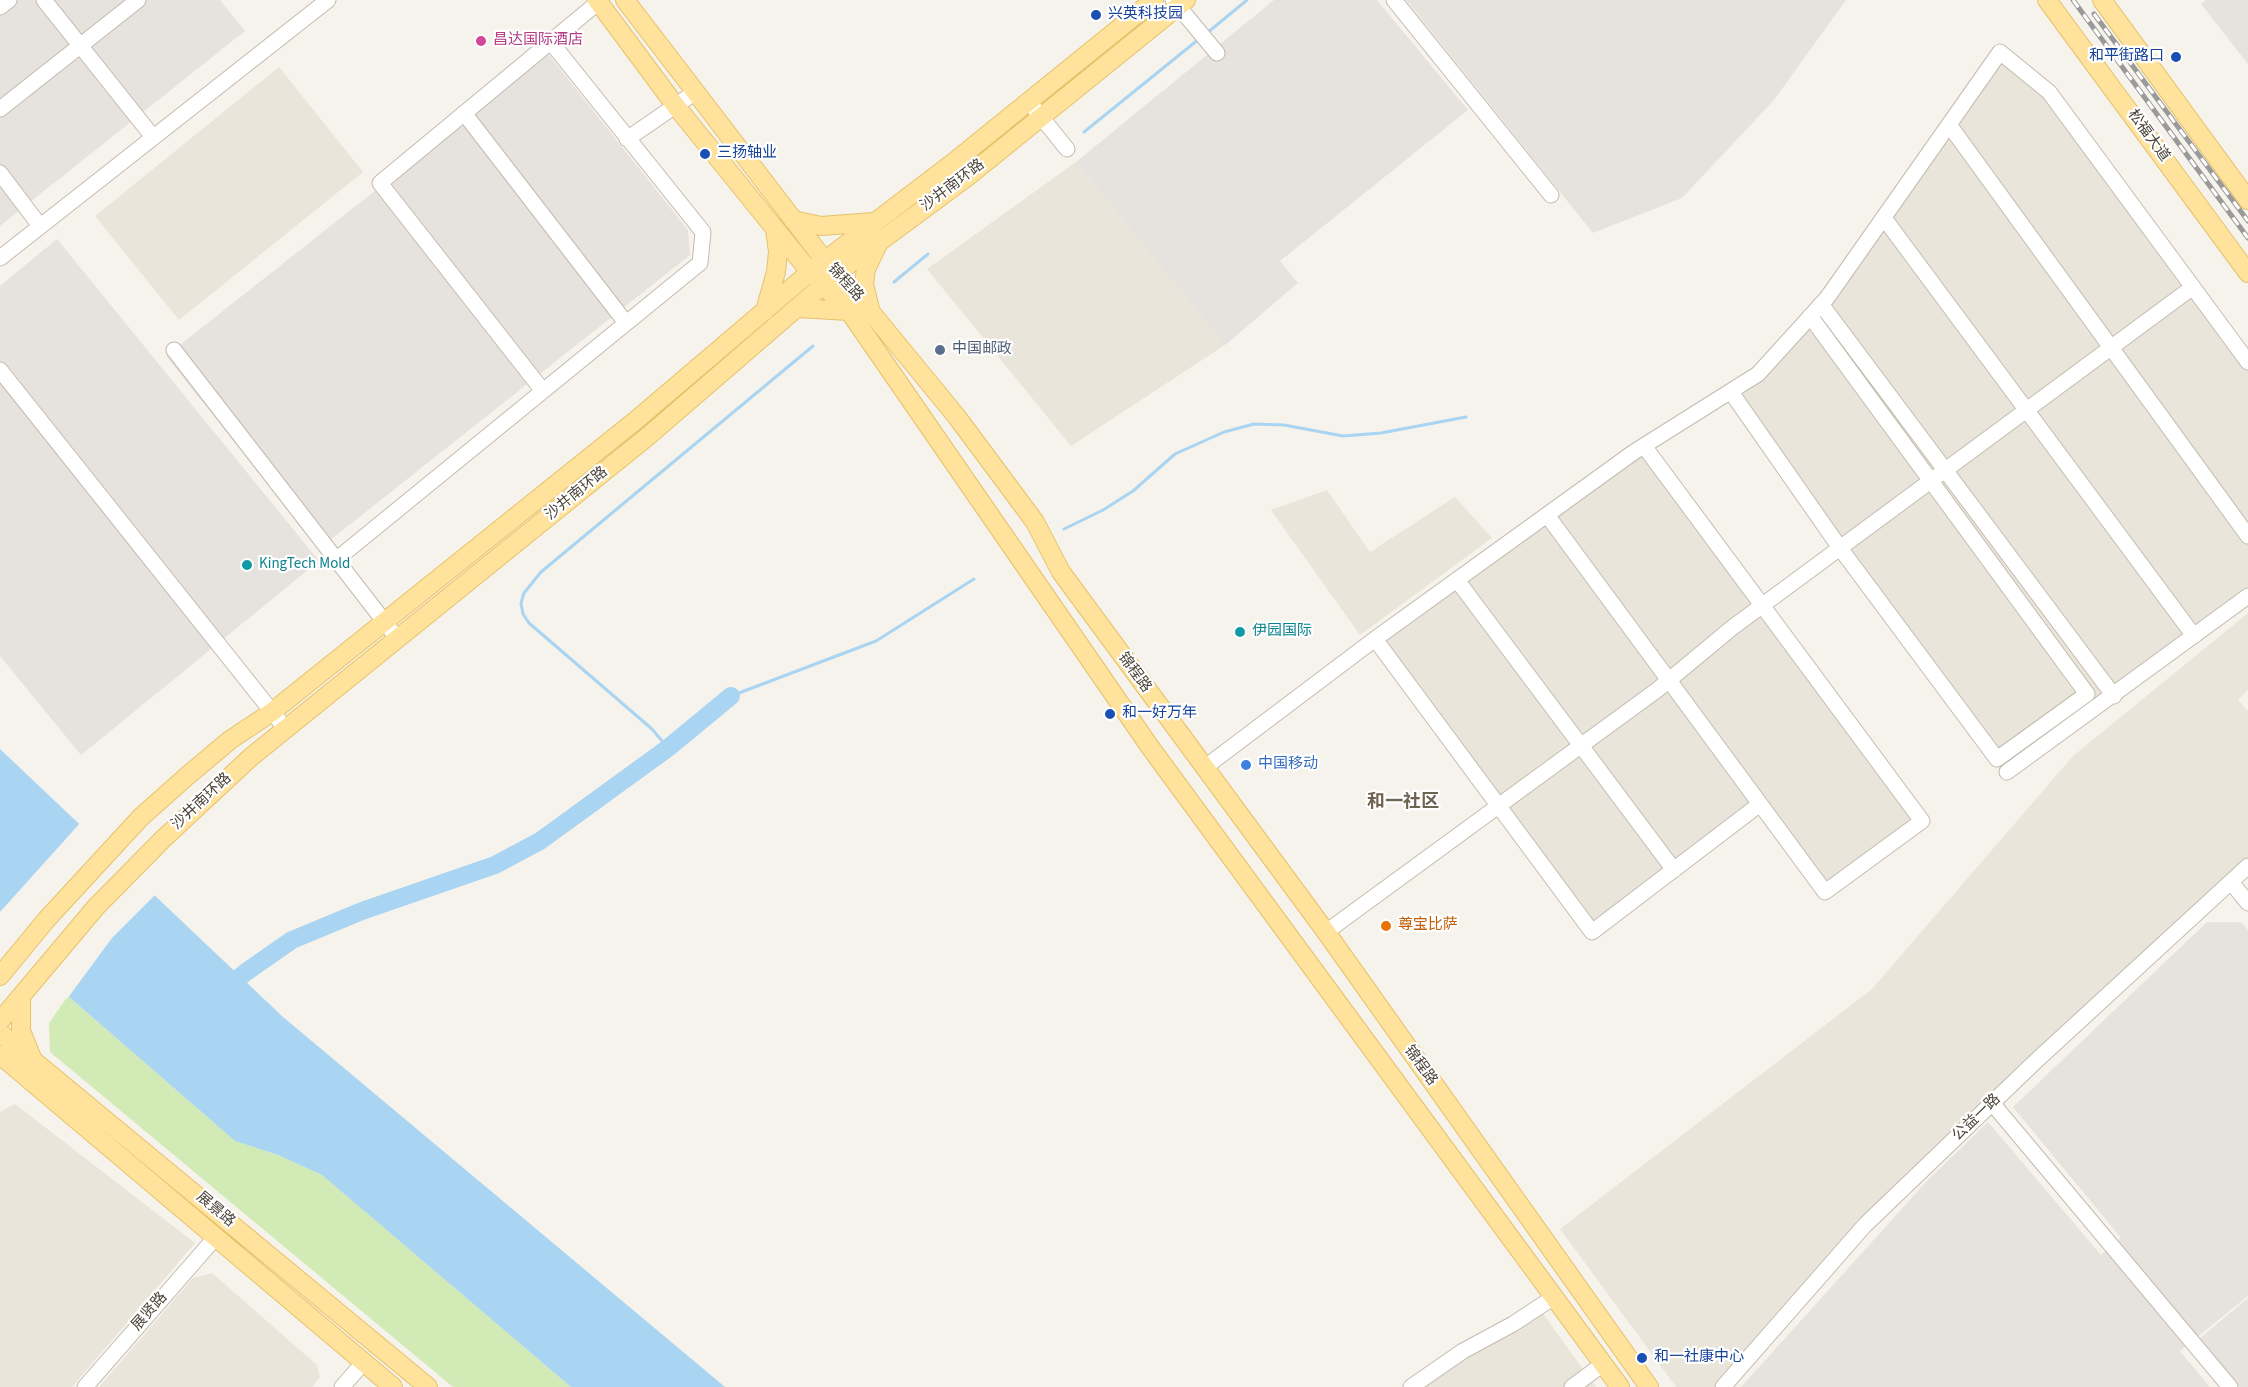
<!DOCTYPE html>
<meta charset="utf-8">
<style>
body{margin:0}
canvas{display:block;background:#f6f3ec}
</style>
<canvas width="2248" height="1387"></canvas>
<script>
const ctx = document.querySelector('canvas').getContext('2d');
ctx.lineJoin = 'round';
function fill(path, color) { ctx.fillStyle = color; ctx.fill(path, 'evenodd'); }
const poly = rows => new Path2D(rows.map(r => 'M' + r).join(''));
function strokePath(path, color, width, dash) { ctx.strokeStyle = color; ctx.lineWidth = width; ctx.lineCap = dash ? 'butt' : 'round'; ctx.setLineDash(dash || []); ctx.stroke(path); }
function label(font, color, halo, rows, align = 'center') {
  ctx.font = font + ' "Source Sans 3","Noto Sans SC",sans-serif'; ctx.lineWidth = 4.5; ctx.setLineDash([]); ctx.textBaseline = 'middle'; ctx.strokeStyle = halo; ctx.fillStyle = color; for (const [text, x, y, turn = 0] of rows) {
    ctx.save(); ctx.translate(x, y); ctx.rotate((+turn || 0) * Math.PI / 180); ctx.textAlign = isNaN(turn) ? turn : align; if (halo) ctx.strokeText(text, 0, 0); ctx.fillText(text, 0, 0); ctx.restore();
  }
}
const residential = poly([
 [2000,52,2049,92,2248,362,2248,596,2007,772,1840,548,1731,392,1786,342],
 [279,67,363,172,179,320,95,216],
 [1076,162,1225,345,1071,446,927,269],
 [1644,446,1922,821,1825,892,1761,804,1592,932,1375,639],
 [1327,490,1370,552,1455,497,1492,538,1360,635,1271,510],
 [2248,613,2248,690,2238,700,2248,711,2248,866,1865,1225,1723,1387,1676,1387,1560,1229,1872,989,2073,756],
 [15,1104,195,1243,72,1387,0,1387,0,1112],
 [212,1273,317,1365,320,1377,312,1387,99,1387,193,1278],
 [1539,1308,1596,1387,1411,1387]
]);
const industrial = poly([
 [0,0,220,0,245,31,0,226],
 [1274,0,1377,0,1468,110,1280,261,1298,283,1225,345,1076,162],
 [1406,0,1846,0,1774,100,1682,198,1593,233],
 [2206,0,2248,0,2248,64,2201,4],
 [548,54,688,230,690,255,319,549,166,356],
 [57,239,319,561,81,755,0,656,0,286],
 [2207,922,2241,922,2248,930,2248,1296,2180,1351,2210,1387,1741,1387,1926,1182,1988,1122,2101,1255,2121,1238,2013,1107],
 [2248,1298,2248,1387,2240,1387,2200,1338]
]);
const green = poly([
 [68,996,235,1141,278,1155,322,1175,571,1387,453,1387,50,1052,49,1023]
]);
const water = poly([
 [0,749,283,1017,725,1387,571,1387,322,1175,278,1155,235,1141,68,996,0,930]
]);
const pier = poly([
 [81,822,157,893,112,938,67,999,0,934,0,912]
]);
const stream = poly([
 [1207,33,1247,0],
 [1084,132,1199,39],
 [894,282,928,254],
 [1064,529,1103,510,1133,491,1175,454,1224,432,1254,424,1284,425,1343,436,1381,433,1466,417],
 [731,696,876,641,974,579],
 [668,748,652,729,529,623,523,614,521,603,524,593,541,572,813,346]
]);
const river = poly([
 [222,992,246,972,292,940,362,911,495,865,540,841,668,748,731,696]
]);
const minor = poly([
 [44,0,153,137],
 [1173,0,1217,53],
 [1394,0,1551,195],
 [0,7,9,0],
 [1034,108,1067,149],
 [0,109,138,0],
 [464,113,626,323],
 [1950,126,2248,536],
 [627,139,694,93],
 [0,173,40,226],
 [1884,218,2194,636],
 [0,258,328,0],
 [1821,304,2114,696],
 [174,350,397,638],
 [0,370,285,728],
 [543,391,380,183,601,0],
 [1731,392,1840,548,1997,759,2087,694,1810,316],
 [1547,515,1825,892,1922,821,1644,446],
 [337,559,700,263,703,232,550,41],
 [1457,580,1674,870],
 [1375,639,1592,932,1760,804],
 [1204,768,1375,639,1634,452,1758,374,1827,298,2000,52,2049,92,2248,362],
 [2007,772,2248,596],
 [2231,882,2248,903],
 [1326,932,1657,690,1733,627,2193,287],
 [1992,1103,2230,1387],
 [85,1387,215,1238],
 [342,1387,364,1362],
 [1411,1387,1463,1351,1513,1324,1554,1297],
 [1572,1387,1603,1364],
 [1723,1387,1865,1225,2037,1060,2248,866]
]);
const major = poly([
 [597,0,675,105,810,272,849,311,1150,747,1620,1387],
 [625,0,825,261,870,311,957,417,1035,522,1061,572,1326,932,1649,1387],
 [2047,0,2248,273],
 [2102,0,2248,200],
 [793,220,821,226,873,222],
 [798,308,849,311],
 [870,309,864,284,866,269,878,244],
 [765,311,776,272,778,252,775,229],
 [0,976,47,919,141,817,186,777,230,740,272,712,635,421,810,272,954,162,1154,0],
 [21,996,21,1031,32,1058],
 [0,1021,96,907,163,839,251,757,647,437,836,274,967,177,1186,0],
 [0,1033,428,1387],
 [0,1055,393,1387]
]);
const rail = poly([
 [2073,0,2248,238],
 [2094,14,2248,221]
]);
const markers = [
 [1096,15,6,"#1a4fb4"],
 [481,41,6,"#d1479c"],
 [2176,57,6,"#1a4fb4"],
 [705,154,6,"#1a4fb4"],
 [940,350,6,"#5c6f8a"],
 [247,565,6,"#0f9aa8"],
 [1240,632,6,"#0f9aa8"],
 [1110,714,6,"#1a4fb4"],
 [1246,765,6,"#3f7fe0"],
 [1386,926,6,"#e8710a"],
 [1642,1358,6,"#1a4fb4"]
];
const transitNames = [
 ["兴英科技园",1108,15],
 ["和平街路口",2164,57,"right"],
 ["三扬轴业",717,154],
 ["和一好万年",1122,714],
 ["和一社康中心",1654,1358]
];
const hotelNames = [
 ["昌达国际酒店",493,41]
];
const streetNames = [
 ["松福大道",2148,136,54],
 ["沙井南环路",953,186,-37],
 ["锦程路",845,283,48],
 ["沙井南环路",577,494,-39],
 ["锦程路",1134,673,54],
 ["沙井南环路",202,802,-43],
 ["锦程路",1420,1066,54],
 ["公益一路",1977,1118,-44],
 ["展景路",215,1210,40],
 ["展贤路",150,1312,-49]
];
const serviceNames = [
 ["中国邮政",952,350]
];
const cultureNames = [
 ["KingTech Mold",259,565],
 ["伊园国际",1252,632]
];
const shopNames = [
 ["中国移动",1258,765]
];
const foodNames = [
 ["尊宝比萨",1398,926]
];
const quarterNames = [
 ["和一社区",1403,803]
];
fill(residential, '#eae5da');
fill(industrial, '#e6e2dd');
fill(green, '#d2eab5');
fill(water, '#a9d4f2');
fill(pier, '#f6f3ec');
strokePath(stream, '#a9d4f2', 3);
strokePath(river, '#a9d4f2', 18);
strokePath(minor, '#c2bbae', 17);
strokePath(major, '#e6c16a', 20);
strokePath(minor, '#fff', 15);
strokePath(major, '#ffe39c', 18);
strokePath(rail, '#9a9a9a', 5);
strokePath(rail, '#fff', 3, [9]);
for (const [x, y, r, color] of markers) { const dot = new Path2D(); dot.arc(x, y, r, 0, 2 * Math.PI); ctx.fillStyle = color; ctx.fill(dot); strokePath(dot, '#fff', 2); }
label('15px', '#164399', '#fff', transitNames, 'left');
label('15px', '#b23c85', '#fff', hotelNames, 'left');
label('15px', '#4b4439', '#fff', streetNames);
label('15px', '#4e5e75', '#fff', serviceNames, 'left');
label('15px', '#0d838f', '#fff', cultureNames, 'left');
label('15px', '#366cbe', '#fff', shopNames, 'left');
label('15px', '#c56008', '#fff', foodNames, 'left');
label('bold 18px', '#6e6250', '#fff', quarterNames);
</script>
